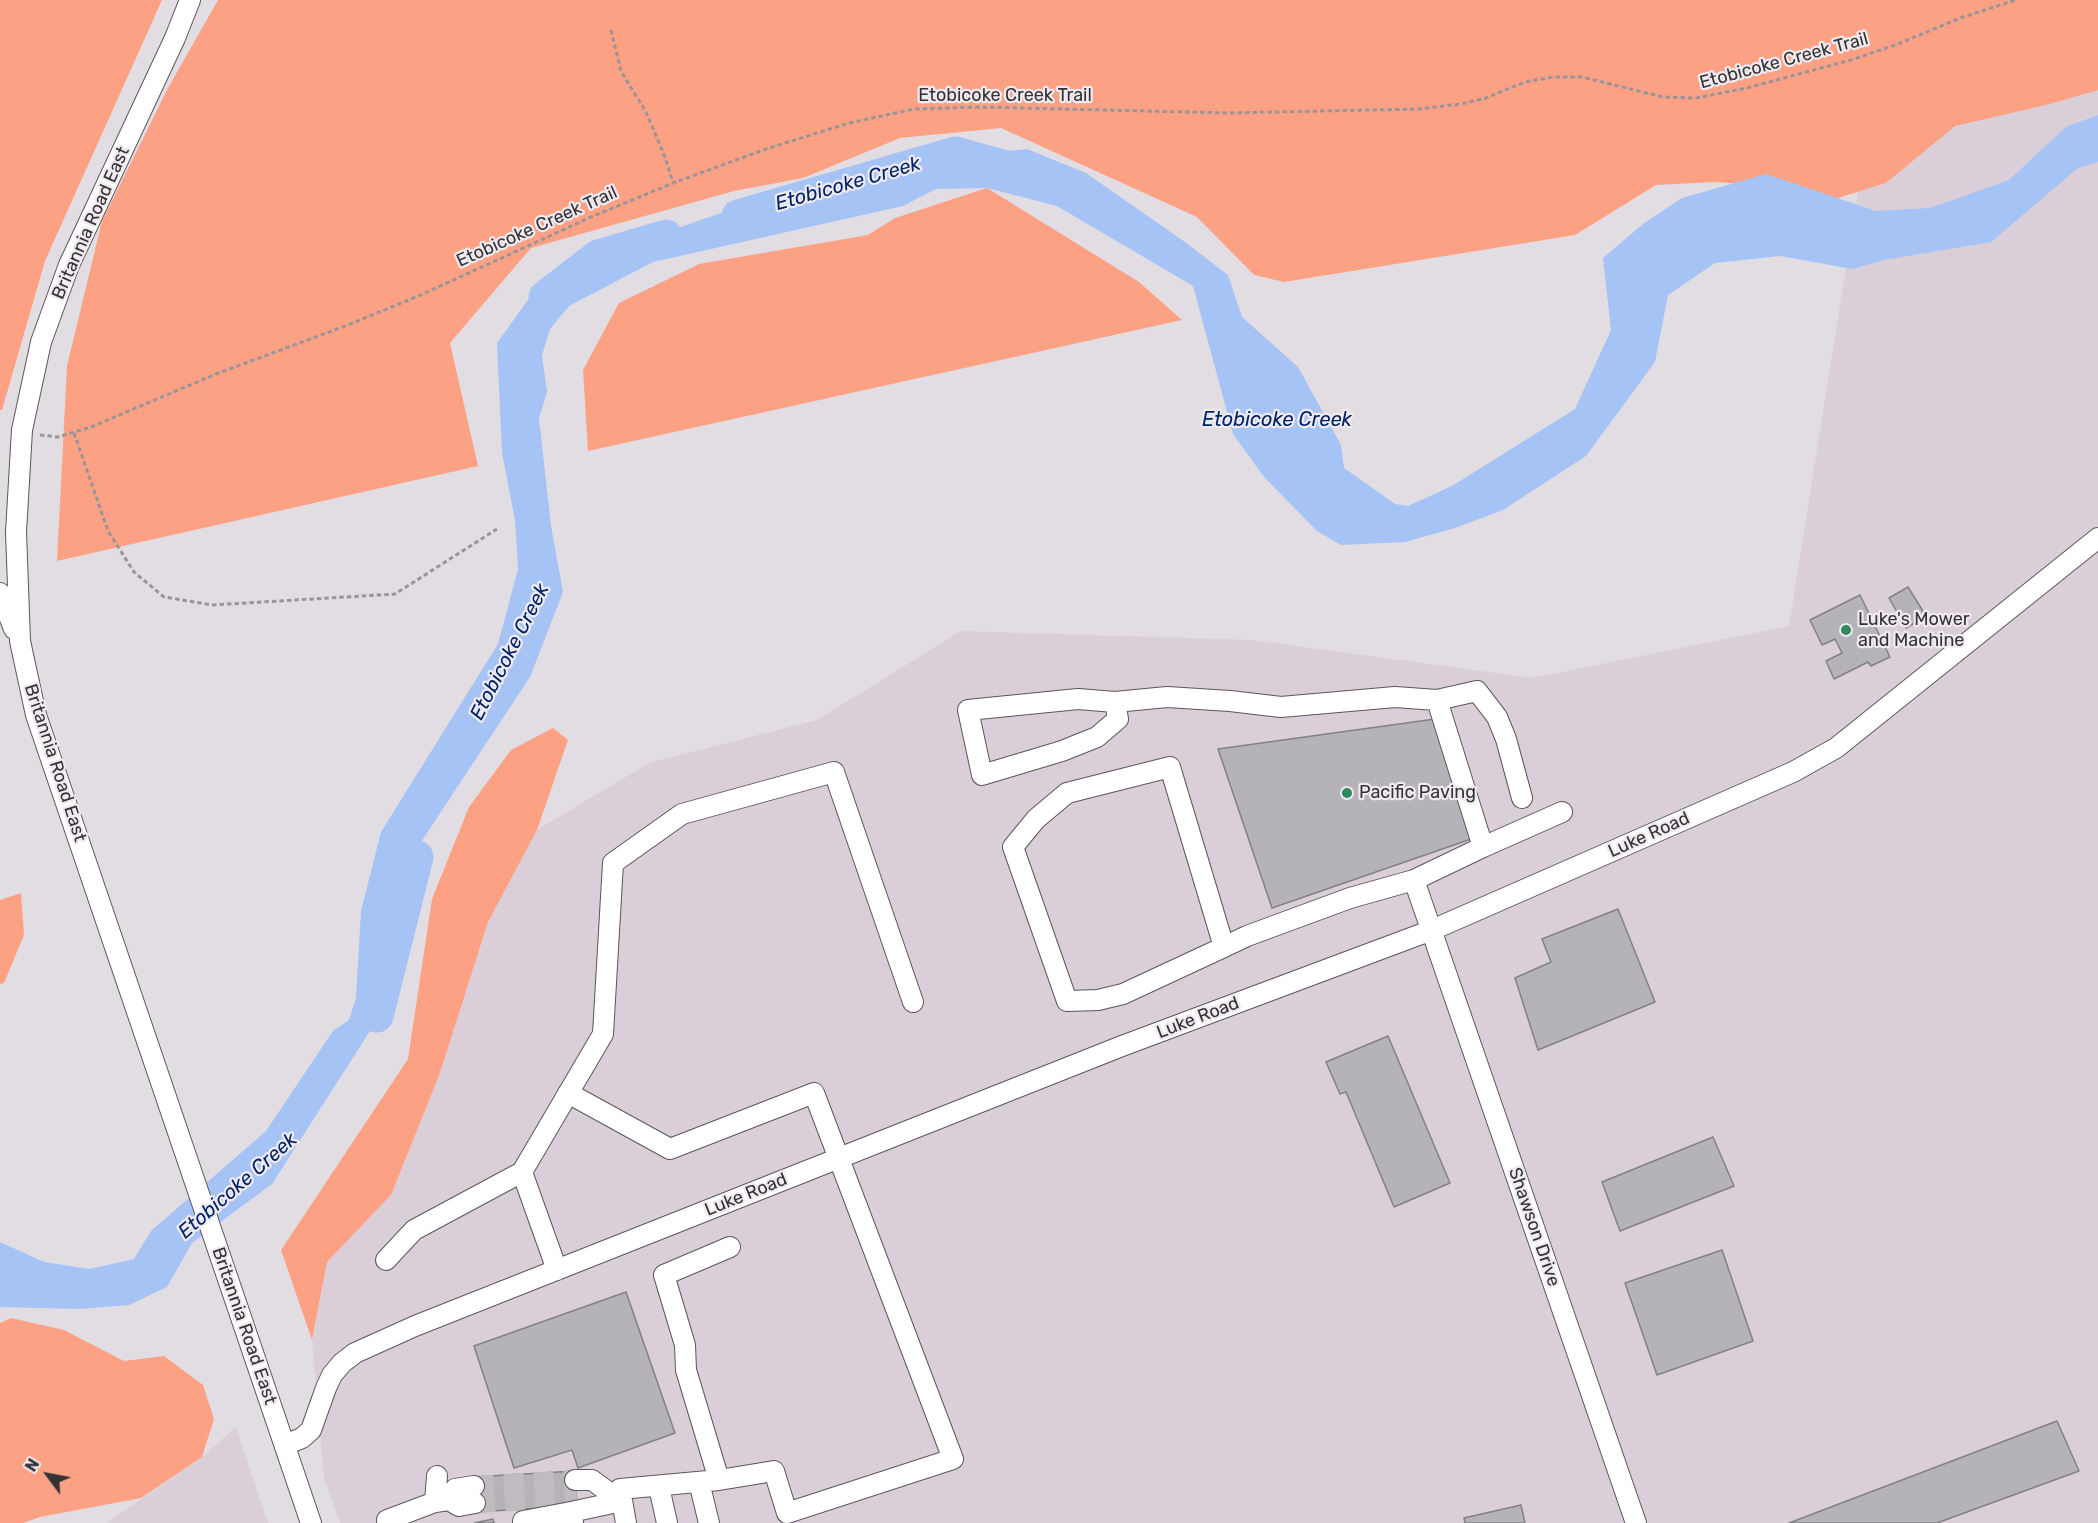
<!DOCTYPE html>
<style>
body{margin:0}
#map{position:relative;width:2098px;height:1523px;overflow:hidden;background:#e2dde2;font-family:Rubik,sans-serif}
canvas{display:block}
.north{position:absolute;left:18px;top:1445px;width:60px;height:60px;-webkit-text-stroke:4px #efeaef;paint-order:stroke;rotate:302deg;font-size:16px;font-weight:700;line-height:24px;text-align:center;color:#343234}
.north::after{content:'';display:block;margin:auto;width:21px;height:27px;background:#343234;clip-path:polygon(50% 0,100% 100%,50% 72%,0 100%)}
</style>
<div id="map">
<canvas width="2098" height="1523"></canvas>
<div class="north">N</div>
</div>
<script>
const ctx = document.querySelector('canvas').getContext('2d');
ctx.lineJoin = 'round';
function fill(path, color) { ctx.fillStyle = color; ctx.fill(path, 'evenodd'); }
const poly = rows => new Path2D(rows.map(r => 'M' + r).join(''));
function strokePath(path, color, width, dash) { ctx.strokeStyle = color; ctx.lineWidth = width; ctx.lineCap = dash ? 'butt' : 'round'; ctx.setLineDash(dash || []); ctx.stroke(path); }
function label(font, color, halo, rows, align = 'center') {
  ctx.font = font + ' Rubik,sans-serif'; ctx.lineWidth = 4.5; ctx.setLineDash([]); ctx.textBaseline = 'middle'; ctx.strokeStyle = halo; ctx.fillStyle = color; for (const [text, x, y, turn = 0] of rows) {
    ctx.save(); ctx.translate(x, y); ctx.rotate((+turn || 0) * Math.PI / 180); ctx.textAlign = isNaN(turn) ? turn : align; if (halo) ctx.strokeText(text, 0, 0); ctx.fillText(text, 0, 0); ctx.restore();
  }
}
const built = poly([
 [2098,0,2098,1523,340,1523,324,1478,312,1340,327,1262,391,1195,440,1073,488,922,537,830,649,763,817,720,961,631,1252,640,1533,678,1789,626,1882,41],
 [236,1427,268,1523,107,1523,202,1457]
]);
const green = poly([
 [0,0,162,0,45,261,2,410,0,410],
 [218,0,2098,0,2098,90,2046,105,1955,126,1886,183,1838,198,1773,186,1714,182,1656,185,1575,235,1284,282,1254,275,1197,217,1001,128,900,138,803,178,734,191,531,248,450,343,478,466,57,561,67,366,102,221,168,88],
 [987,188,1139,282,1182,320,588,451,583,370,619,303,699,264,868,235,895,218],
 [553,728,568,740,537,830,488,922,440,1073,391,1195,327,1262,312,1340,281,1250,408,1059,432,899,469,807,511,750],
 [21,893,24,935,4,983,0,984,0,900],
 [11,1318,64,1330,124,1361,164,1356,203,1385,214,1419,202,1457,141,1498,40,1517,23,1523,0,1523,0,1323]
]);
const water = poly([
 [2098,115,2098,162,2078,168,1991,242,1884,260,1852,269,1780,256,1715,263,1668,295,1655,362,1586,456,1503,510,1455,528,1405,542,1341,545,1317,531,1264,477,1233,434,1193,286,1057,206,987,188,936,189,903,206,653,262,569,306,550,329,542,355,547,392,539,418,551,526,563,592,530,677,421,842,419,870,388,945,389,989,379,1017,272,1184,192,1243,167,1287,129,1305,79,1309,0,1307,0,1242,44,1262,89,1269,134,1259,151,1231,266,1131,333,1031,349,1020,356,998,361,911,381,832,498,644,518,569,515,520,502,453,497,343,533,293,634,243,724,212,843,193,933,159,1027,149,1086,173,1185,242,1228,275,1242,317,1298,367,1341,445,1344,468,1395,504,1408,506,1452,486,1575,409,1611,330,1603,258,1643,224,1682,198,1766,174,1876,211,1930,208,2009,180,2066,127]
]);
const river = poly([
 [738,216,955,153,1006,167],
 [545,297,598,256,666,236],
 [377,1016,417,857]
]);
const building = poly([
 [1908,587,1926,616,1906,628,1889,598,1908,587],
 [1860,595,1890,657,1871,666,1868,662,1834,679,1826,661,1842,653,1835,639,1822,645,1810,620,1860,595],
 [1435,719,1477,837,1272,908,1218,749,1435,719],
 [1618,909,1655,1002,1538,1050,1515,978,1551,962,1542,939,1618,909],
 [1388,1036,1450,1183,1394,1207,1346,1092,1340,1094,1326,1062,1388,1036],
 [1713,1137,1734,1186,1620,1231,1602,1182,1713,1137],
 [1722,1250,1753,1341,1657,1375,1625,1283,1722,1250],
 [626,1292,675,1433,578,1468,572,1450,514,1468,474,1346,626,1292],
 [2057,1421,2079,1471,1937,1523,1789,1523,2057,1421],
 [575,1471,577,1506,475,1512,473,1477,575,1471],
 [1521,1505,1525,1523,1465,1523,1464,1518,1521,1505],
 [493,1519,494,1523,474,1523,493,1519]
]);
const minorTunnel = poly([
 [474,1486,575,1480],
 [475,1503,577,1498]
]);
const path = poly([
 [611,30,621,71,646,112,665,157,673,183],
 [74,433,108,531,134,572,164,597,212,605,395,594,497,529],
 [40,435,58,437,91,427,216,374,348,325,423,294,591,217,673,183,766,149,849,123,914,109,981,107,1229,113,1418,109,1461,104,1486,98,1525,82,1554,77,1582,77,1663,97,1696,98,1747,88,1851,60,1898,44,1960,18,2016,0]
]);
const minor = poly([
 [190,0,175,38,69,265,41,342,22,430,16,532,20,641,36,715,311,1523],
 [0,593,14,629],
 [1437,700,1477,691,1497,717,1506,739,1522,798],
 [1115,702,1118,719,1097,737,1062,751,982,775,968,710,1078,699,1115,702,1167,697,1230,701,1281,707,1395,697,1437,700,1483,847,1414,880,1636,1523],
 [1483,847,1562,812],
 [1224,947,1170,767,1067,793,1036,819,1013,847,1067,1001,1098,1000,1123,994,1224,947,1247,936,1350,898,1414,880],
 [568,1093,670,1149,814,1093,953,1459,787,1513,774,1471,719,1480,620,1489,626,1523],
 [522,1172,603,1034,613,863,682,814,834,772,913,1002],
 [386,1260,414,1230,522,1172,557,1270],
 [285,1445,302,1438,311,1430,326,1388,332,1375,342,1363,355,1353,415,1326,1122,1046,1432,930,1793,772,1836,748,2098,538],
 [575,1480,592,1480,607,1491],
 [719,1480,686,1370,685,1345,664,1275,730,1247],
 [699,1482,709,1523],
 [659,1487,667,1523],
 [449,1500,455,1489,474,1486],
 [435,1502,449,1500,459,1506,475,1503],
 [571,1512,622,1501],
 [388,1523,387,1520,435,1502,437,1476],
 [523,1523,523,1521,571,1512,573,1523]
]);
const markers = [
 [1846,630,6,"#30885d"],
 [1347,793,6,"#30885d"]
];
const streetNames = [
 ["Etobicoke Creek Trail",1784,61,-15],
 ["Etobicoke Creek Trail",1005,96],
 ["Britannia Road East",91,223,-66],
 ["Etobicoke Creek Trail",537,227,-24],
 ["Britannia Road East",55,763,72],
 ["Luke Road",1649,835,-24],
 ["Luke Road",1198,1018,-21],
 ["Luke Road",746,1195,-22],
 ["Shawson Drive",1534,1227,71],
 ["Britannia Road East",244,1326,71]
];
const poiNames = [
 ["Luke's Mower",1858,620],
 ["and Machine",1858,641],
 ["Pacific Paving",1359,793]
];
const waterNames = [
 ["Etobicoke Creek",848,184,-16],
 ["Etobicoke Creek",1277,420],
 ["Etobicoke Creek",510,652,-63],
 ["Etobicoke Creek",238,1186,-41]
];
fill(built, '#dacfd9');
fill(green, '#fda185');
fill(water, '#a6c3f5');
strokePath(river, '#a6c3f5', 33);
fill(building, '#b5b3b9');
strokePath(building, '#828186', 1.5);
strokePath(minorTunnel, '#bfbbbf', 20, [20, 10]);
strokePath(minor, '#5b575a', 22);
strokePath(path, '#999599', 3, [4.5, 3]);
strokePath(minor, '#fff', 20);
for (const [x, y, r, color] of markers) { const dot = new Path2D(); dot.arc(x, y, r, 0, 2 * Math.PI); ctx.fillStyle = color; ctx.fill(dot); strokePath(dot, '#efeaef', 2); }
label('18px', '#343234', '#efeaef', streetNames);
label('18px', '#343234', '#efeaef', poiNames, 'left');
label('italic 20px', '#002469', '#efeaef', waterNames);
</script>
